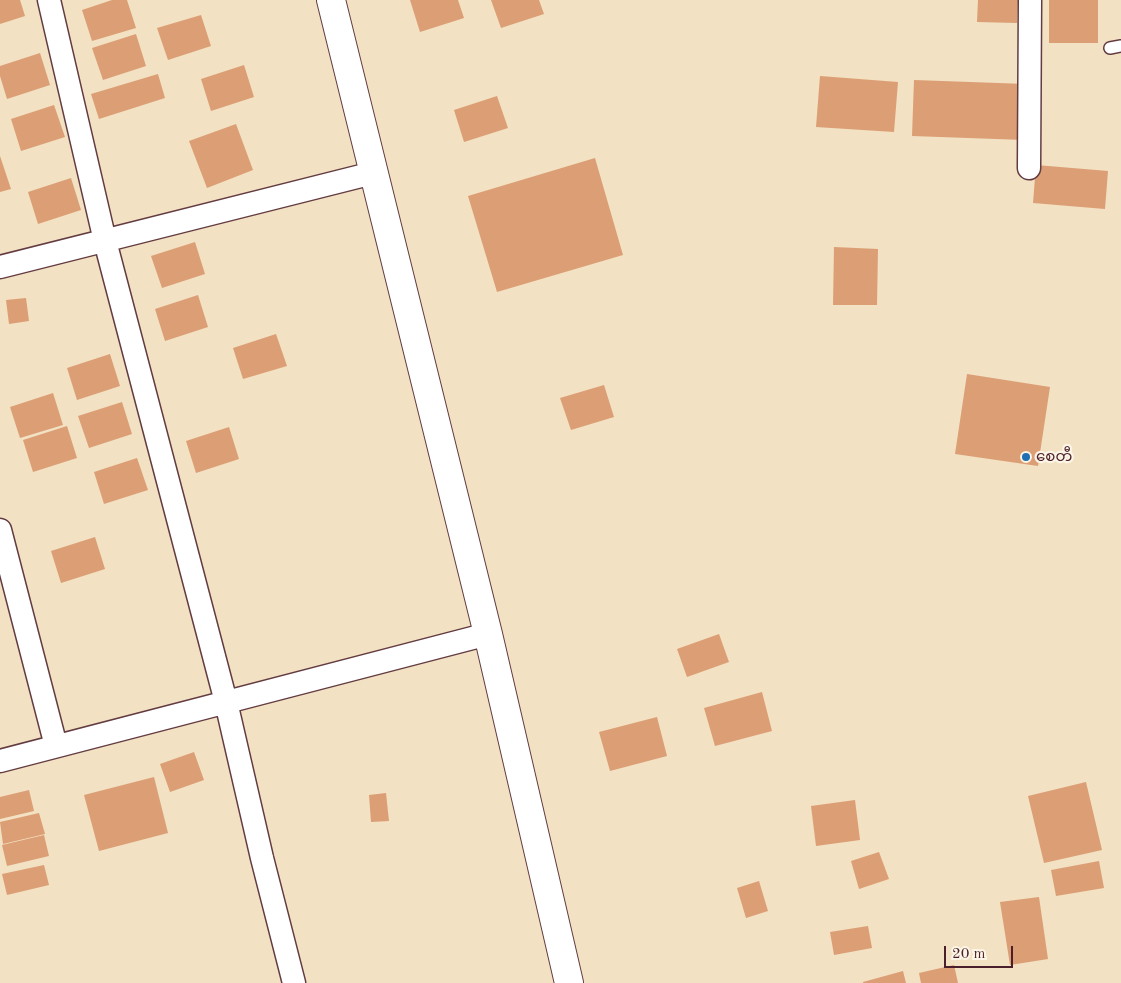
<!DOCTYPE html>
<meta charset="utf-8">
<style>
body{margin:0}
#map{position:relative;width:1121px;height:983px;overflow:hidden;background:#f2e1c2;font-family:"Old Standard TT",serif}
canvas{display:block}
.scale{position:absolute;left:944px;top:946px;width:69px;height:22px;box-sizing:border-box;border:2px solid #4a1f2b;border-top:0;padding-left:6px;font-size:15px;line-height:18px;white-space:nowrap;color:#4a1f2b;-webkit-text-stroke:4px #fcf5e5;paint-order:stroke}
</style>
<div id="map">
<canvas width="1121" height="983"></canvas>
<div class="scale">20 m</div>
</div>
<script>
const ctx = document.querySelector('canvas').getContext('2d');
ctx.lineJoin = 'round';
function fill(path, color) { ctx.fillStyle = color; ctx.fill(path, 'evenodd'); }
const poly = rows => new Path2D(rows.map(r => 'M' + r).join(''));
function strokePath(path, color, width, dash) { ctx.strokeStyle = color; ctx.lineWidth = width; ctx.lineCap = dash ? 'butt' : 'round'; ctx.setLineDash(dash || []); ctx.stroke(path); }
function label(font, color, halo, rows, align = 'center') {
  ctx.font = font + ' "Old Standard TT","Noto Sans Myanmar",serif'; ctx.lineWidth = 4.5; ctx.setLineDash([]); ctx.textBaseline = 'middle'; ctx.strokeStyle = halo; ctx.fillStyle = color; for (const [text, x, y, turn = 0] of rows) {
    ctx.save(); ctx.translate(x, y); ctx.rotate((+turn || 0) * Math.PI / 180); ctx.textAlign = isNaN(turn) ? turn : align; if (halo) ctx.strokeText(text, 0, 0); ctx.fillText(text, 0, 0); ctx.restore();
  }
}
const building = poly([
 [0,0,20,0,25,16,0,24],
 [112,0,127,0,136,28,92,41,82,10],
 [410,0,458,0,464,18,420,32],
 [491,0,539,0,544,14,501,28],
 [978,0,1018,0,1017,23,977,22],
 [1049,0,1098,0,1098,43,1049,43],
 [201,15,211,46,168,60,157,28],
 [136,34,146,66,103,80,92,48],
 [40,53,50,85,7,99,0,76,0,66],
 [244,65,254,97,211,111,201,79],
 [158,74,165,98,99,119,91,94],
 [820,76,898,82,894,132,816,127],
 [914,80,1026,84,1024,140,912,136],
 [497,96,508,128,464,142,454,110],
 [54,105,65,137,21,151,11,119],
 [236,124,253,170,207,188,189,141],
 [0,156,11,189,0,192],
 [595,158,623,255,497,292,468,196],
 [1036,165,1108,171,1105,209,1033,203],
 [71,178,81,210,38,224,28,192],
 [195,242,205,274,162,288,151,256],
 [834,247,878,249,877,305,833,305],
 [198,295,208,327,165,341,155,309],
 [26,298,29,321,9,324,6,300],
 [276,334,287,366,243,379,233,348],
 [110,354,120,386,77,400,67,368],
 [967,374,1050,387,1038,466,955,454],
 [604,385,614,417,571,430,560,398],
 [53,393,63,425,20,438,10,407],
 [122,402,132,434,89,448,78,416],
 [67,426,77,458,33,472,23,440],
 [229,427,239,459,196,473,186,441],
 [137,458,148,490,104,504,94,472],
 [95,537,105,569,61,583,51,551],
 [719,634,729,662,687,677,677,649],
 [762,692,772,731,715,746,704,708],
 [657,717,667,756,610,771,599,732],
 [194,752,204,780,170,792,160,764],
 [154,777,168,833,99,851,84,795],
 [1086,782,1102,850,1044,863,1028,796],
 [29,790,34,811,0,819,0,797],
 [386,793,389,821,371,822,369,795],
 [855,800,860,840,816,846,811,806],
 [39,813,45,834,3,844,0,822],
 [44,835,49,856,7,866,2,845],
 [879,852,889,879,859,889,851,861],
 [1099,861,1104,888,1056,896,1051,870],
 [44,865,49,885,7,895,2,874],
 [759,881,768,911,746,918,737,888],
 [1039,897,1048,959,1010,965,1000,902],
 [868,926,872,948,834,955,830,932],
 [954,965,958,983,921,983,919,973],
 [903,971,906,983,863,983,863,982]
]);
const service = poly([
 [1110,48,1121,46]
]);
const minor = poly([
 [49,0,105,241,226,702,262,858,294,983],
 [1029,168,1030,0],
 [0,267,373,173],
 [0,530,56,746],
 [0,761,488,634]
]);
const secondary = poly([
 [331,0,488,634,569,983]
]);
const markers = [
 [1026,457,5,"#1f6fb2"]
];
const poiNames = [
 ["စေတီ",1036,457]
];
fill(building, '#dc9e75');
strokePath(service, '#633c42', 14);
strokePath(minor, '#633c42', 25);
strokePath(secondary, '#633c42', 30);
strokePath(service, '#fff', 11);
strokePath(minor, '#fff', 22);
strokePath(secondary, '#fff', 28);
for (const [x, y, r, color] of markers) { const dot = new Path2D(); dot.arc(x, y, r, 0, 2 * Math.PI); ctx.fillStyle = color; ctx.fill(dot); strokePath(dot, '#fcf5e5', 2); }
label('15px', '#4a1f2b', '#fcf5e5', poiNames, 'left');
</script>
